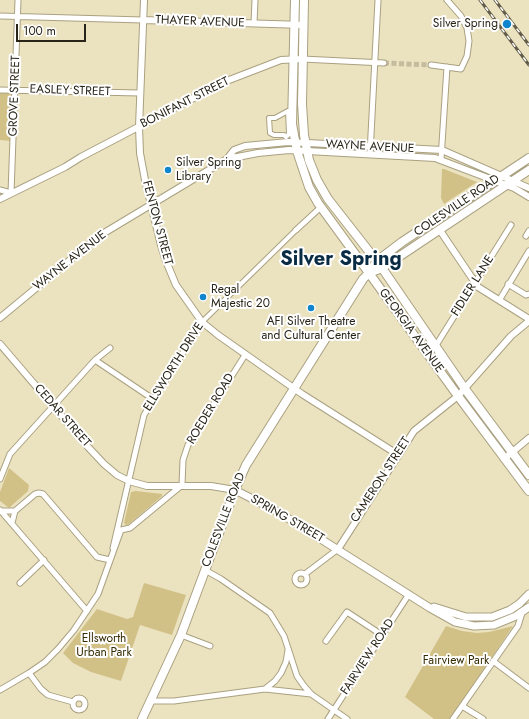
<!DOCTYPE html>
<style>
body{margin:0}
#map{position:relative;width:529px;height:719px;overflow:hidden;background:#ebe2c0;font-family:Jost,sans-serif}
canvas{display:block}
.scale{position:absolute;left:16px;top:24px;width:70px;height:18px;box-sizing:border-box;border:2px solid #282417;border-top:0;padding-left:5px;font-size:12px;line-height:14px;white-space:nowrap;color:#282417;-webkit-text-stroke:3px #fff;paint-order:stroke}
</style>
<div id="map">
<canvas width="529" height="719"></canvas>
<div class="scale">100 m</div>
</div>
<script>
const ctx = document.querySelector('canvas').getContext('2d');
ctx.lineJoin = 'round';
function fill(path, color) { ctx.fillStyle = color; ctx.fill(path, 'evenodd'); }
const poly = rows => new Path2D(rows.map(r => 'M' + r).join(''));
function strokePath(path, color, width, dash) { ctx.strokeStyle = color; ctx.lineWidth = width; ctx.lineCap = dash ? 'butt' : 'round'; ctx.setLineDash(dash || []); ctx.stroke(path); }
function label(font, color, halo, rows, align = 'center') {
  ctx.font = font + ' Jost,sans-serif'; ctx.lineWidth = 4; ctx.setLineDash([]); ctx.textBaseline = 'middle'; ctx.strokeStyle = halo; ctx.fillStyle = color; for (const [text, x, y, turn = 0] of rows) {
    ctx.save(); ctx.translate(x, y); ctx.rotate((+turn || 0) * Math.PI / 180); ctx.textAlign = isNaN(turn) ? turn : align; if (halo) ctx.strokeText(text, 0, 0); ctx.fillText(text, 0, 0); ctx.restore();
  }
}
const green = poly([
 [0,93,12,93,11,141,0,140],
 [442,169,444,169,477,182,444,204,441,198],
 [9,468,29,485,28,491,9,508,0,501,0,492],
 [136,491,162,494,162,496,129,524,126,525,124,523,131,492],
 [144,583,186,595,172,635,140,625,121,681,91,672,73,663,63,653,97,609,127,619,133,617],
 [446,626,462,631,477,633,489,632,513,626,450,719,434,719,405,697]
]);
const minorTunnel = poly([
 [384,63,431,65]
]);
const pedestrian = poly([
 [288,111,289,134,286,137,284,135,274,135,270,133,269,118,275,118,288,111],
 [202,322,296,230]
]);
const minor = poly([
 [0,16,143,20],
 [254,23,255,0],
 [302,59,384,63],
 [431,65,461,69,467,56,469,41,467,28,461,16,447,0],
 [0,90,140,93],
 [370,154,378,0],
 [441,159,447,67],
 [0,190,11,193,18,0],
 [296,230,321,207],
 [526,236,529,231],
 [508,284,526,295,529,294],
 [500,299,529,251],
 [435,347,511,225],
 [95,360,153,399],
 [0,479,10,454,95,360,110,348],
 [0,510,87,611],
 [0,511,15,511],
 [12,523,15,511,35,494,39,493,43,494,97,557,110,560],
 [113,548,144,415,202,322],
 [205,570,221,579,270,613,284,636,297,676,304,686,311,694,347,719],
 '295 579a6 6 0 1 1 12 0a6 6 0 1 1-12 0Z',
 [305,574,338,549],
 [20,583,44,560],
 [181,635,210,646],
 [326,641,347,612,382,635],
 [493,661,529,688],
 [29,673,41,689,48,695,73,702],
 [265,689,275,681,281,673,286,662,288,650],
 [0,690,29,673,45,662,58,649,74,630,98,594,121,530,130,528,182,485,183,460,188,445,245,355],
 '73 704a6 6 0 1 1 12 0a6 6 0 1 1-12 0Z',
 [151,701,174,701,265,689,311,694],
 [462,706,483,719],
 [328,719,409,594],
 [453,719,518,626,522,613]
]);
const tertiary = poly([
 [144,0,139,127,140,153,145,180,161,245,166,261,176,285,202,322,218,335,302,394,397,454],
 [143,20,304,25],
 [227,159,234,150,245,146,288,142,442,150,529,188],
 [0,199,65,167,81,157,224,82,281,60,302,59],
 [439,229,478,287,529,319],
 [0,318,99,236,227,159,258,153,289,150,435,158,514,188,529,197],
 [0,344,88,447,104,464,117,475,129,481,147,486,211,486,235,490],
 [504,459,529,438],
 [338,549,414,431,458,396,511,336,529,321]
]);
const secondary = poly([
 [235,490,278,512,430,608,455,622,474,626,494,625,516,616,529,607],
 [434,607,466,617,492,617,510,610,519,604,529,594]
]);
const primary = poly([
 [529,158,402,242,377,261,369,273,458,396,529,491],
 [529,170,382,268,465,389,529,475]
]);
const trunk = poly([
 [295,0,292,124,297,151,309,187,318,203,369,273],
 [142,719,181,635,235,490,246,465,363,279,369,273,382,268,328,199,317,180,309,160,304,135,302,104,304,0]
]);
const rail = poly([
 [480,0,529,65],
 [495,0,529,45]
]);
const markers = [
 [507,24,5,"#0e85cd"],
 [168,170,4,"#0e85cd"],
 [203,297,4,"#0e85cd"],
 [311,308,4,"#0e85cd"]
];
const streetNames = [
 ["THAYER AVENUE",200,22,2],
 ["EASLEY STREET",70,91,2],
 ["GROVE STREET",15,96,-88],
 ["BONIFANT STREET",185,103,-27],
 ["WAYNE AVENUE",370,147,3],
 ["COLESVILLE ROAD",457,206,-34],
 ["FENTON STREET",157,223,75],
 ["WAYNE AVENUE",70,261,-38],
 ["FIDLER LANE",473,286,-58],
 ["GEORGIA AVENUE",411,331,54],
 ["ELLSWORTH DRIVE",174,367,-58],
 ["ROEDER ROAD",211,409,-59],
 ["CEDAR STREET",62,416,49],
 ["CAMERON STREET",381,480,-57],
 ["SPRING STREET",287,519,30],
 ["COLESVILLE ROAD",224,520,-69],
 ["FAIRVIEW ROAD",368,657,-57]
];
const poiNames = [
 ["Silver Spring",498,24,"right"],
 ["Silver Spring",176,163],
 ["Library",176,177],
 ["Regal",211,290],
 ["Majestic 20",211,304],
 ["AFI Silver Theatre",311,322,"center"],
 ["and Cultural Center",311,336,"center"]
];
const parkNames = [
 ["Ellsworth",104,639],
 ["Urban Park",104,653],
 ["Fairview Park",456,661]
];
const townNames = [
 ["Silver Spring",341,260]
];
fill(green, '#d2c186');
strokePath(minorTunnel, '#c4bc9e', 5, [5, 2.5]);
strokePath(pedestrian, '#aaa181', 6);
strokePath(minor, '#aaa181', 7);
strokePath(tertiary, '#aaa181', 8);
strokePath(secondary, '#aaa181', 9);
strokePath(primary, '#aaa181', 10);
strokePath(trunk, '#aaa181', 10);
strokePath(pedestrian, '#fff', 4);
strokePath(minor, '#fff', 5);
strokePath(tertiary, '#fff', 6);
strokePath(secondary, '#fff', 7);
strokePath(primary, '#fff', 8);
strokePath(trunk, '#fff', 8);
strokePath(rail, '#625c49', 3);
strokePath(rail, '#fff', 1.5, [4.5]);
for (const [x, y, r, color] of markers) { const dot = new Path2D(); dot.arc(x, y, r, 0, 2 * Math.PI); ctx.fillStyle = color; ctx.fill(dot); strokePath(dot, '#fff', 1.5); }
label('12px', '#282417', '#fff', streetNames);
label('12px', '#282417', '#fff', poiNames, 'left');
label('12px', '#352b01', '#fff', parkNames);
label('bold 20px', '#092c44', '#fff', townNames);
</script>
